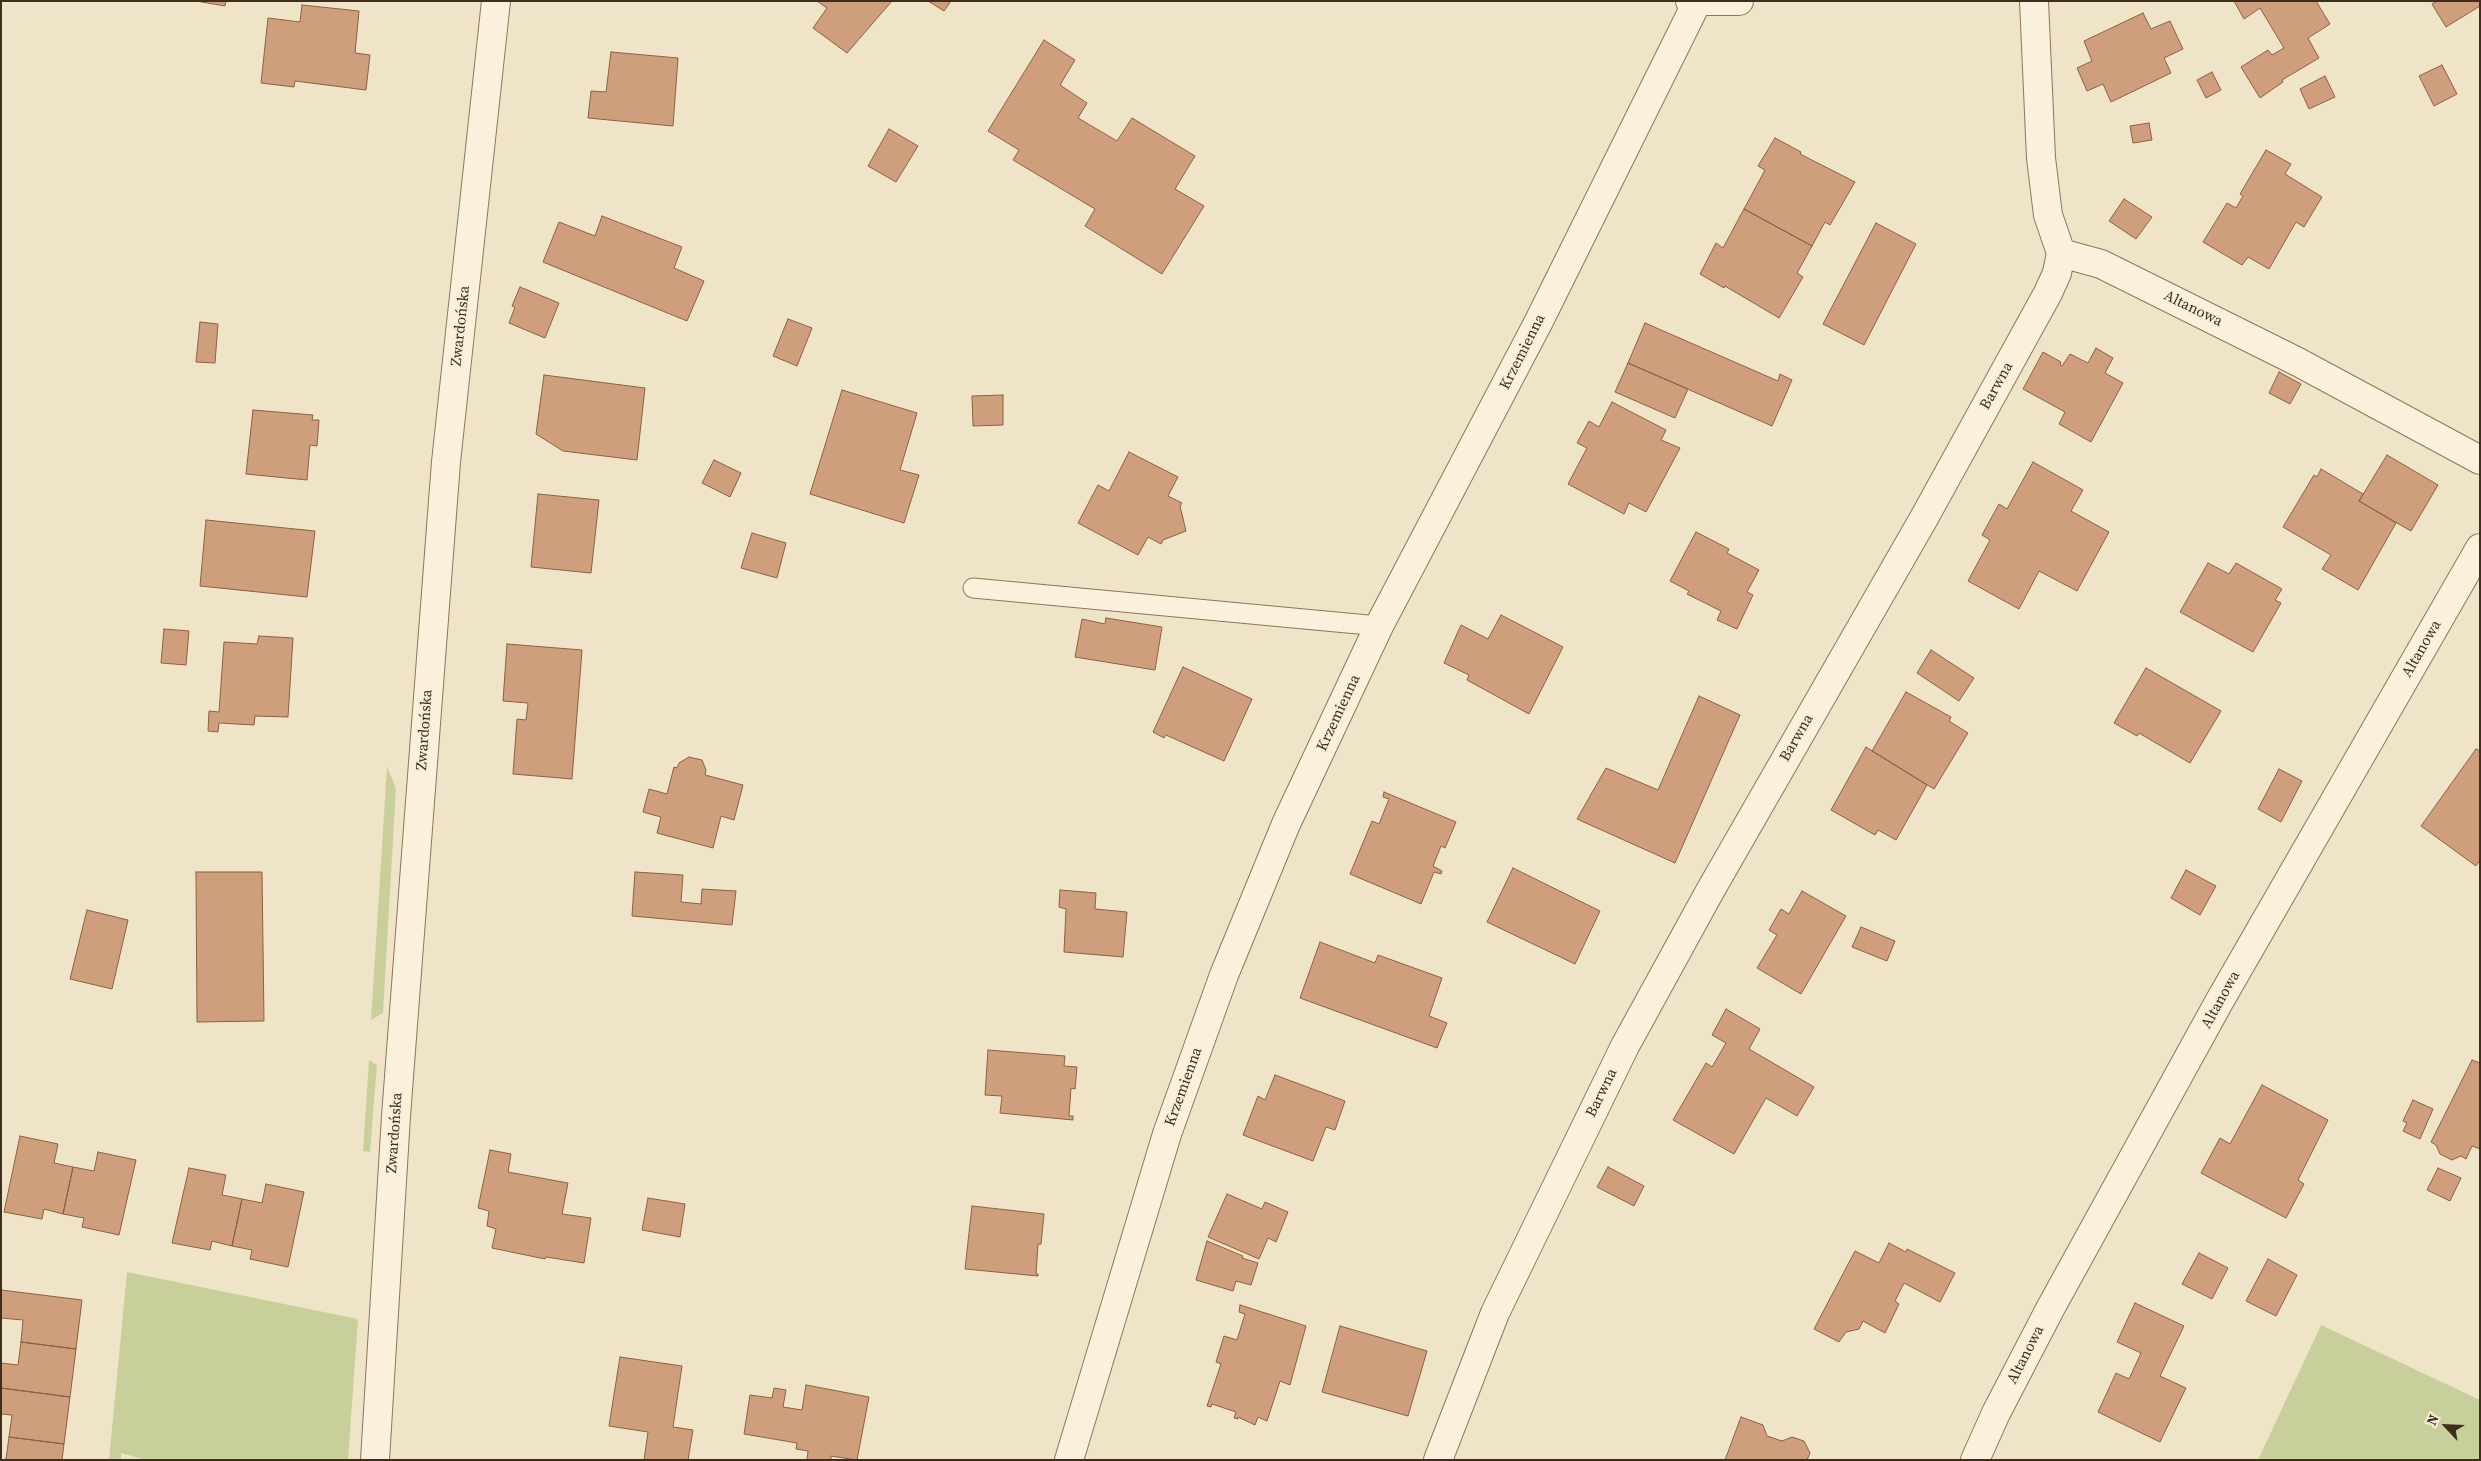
<!DOCTYPE html>
<meta charset="utf-8">
<style>
body{margin:0}
#map{position:relative;width:2481px;height:1461px;overflow:hidden;background:#f0e4c8;font-family:"Source Serif 4",serif}
canvas{display:block}
.frame{position:absolute;inset:0;border:2px solid #3d2e20;pointer-events:none}
.north{position:absolute;left:2421px;top:1401px;width:50px;height:50px;-webkit-text-stroke:4px #f7eed8;paint-order:stroke;rotate:295deg;font-size:14px;font-weight:700;line-height:20px;text-align:center;color:#3d2e20}
.north::after{content:'';display:block;margin:auto;width:18px;height:22px;background:#3d2e20;clip-path:polygon(50% 0,100% 100%,50% 72%,0 100%)}
</style>
<div id="map">
<canvas width="2481" height="1461"></canvas>
<div class="frame"></div>
<div class="north">N</div>
</div>
<script>
const ctx = document.querySelector('canvas').getContext('2d');
ctx.lineJoin = 'round';
function fill(path, color) { ctx.fillStyle = color; ctx.fill(path, 'evenodd'); }
const poly = rows => new Path2D(rows.map(r => 'M' + r).join(''));
function strokePath(path, color, width, dash) { ctx.strokeStyle = color; ctx.lineWidth = width; ctx.lineCap = dash ? 'butt' : 'round'; ctx.setLineDash(dash || []); ctx.stroke(path); }
function label(font, color, halo, rows, align = 'center') {
  ctx.font = font + ' "Source Serif 4",serif'; ctx.lineWidth = 4; ctx.setLineDash([]); ctx.textBaseline = 'middle'; ctx.strokeStyle = halo; ctx.fillStyle = color; for (const [text, x, y, turn = 0] of rows) {
    ctx.save(); ctx.translate(x, y); ctx.rotate((+turn || 0) * Math.PI / 180); ctx.textAlign = isNaN(turn) ? turn : align; if (halo) ctx.strokeText(text, 0, 0); ctx.fillText(text, 0, 0); ctx.restore();
  }
}
const green = poly([
 [387,767,396,788,383,1013,371,1020],
 [369,1060,377,1065,370,1152,363,1151],
 [127,1272,358,1319,348,1460,146,1460,121,1453,121,1460,109,1460],
 [2321,1325,2480,1400,2480,1460,2258,1460]
]);
const building = poly([
 [196,1,226,1,225,6,196,1],
 [817,1,892,1,847,53,813,28,827,8,817,1],
 [928,1,951,1,944,11,928,1],
 [2234,1,2316,1,2330,24,2308,38,2319,58,2282,80,2283,82,2260,98,2241,67,2268,50,2272,55,2284,48,2260,8,2244,19,2234,1],
 [2437,1,2480,1,2480,6,2446,27,2432,4,2437,1],
 [302,5,359,11,355,53,370,55,366,90,295,81,294,87,261,83,268,18,300,22,302,5],
 [2143,13,2151,29,2170,21,2183,49,2164,58,2171,73,2111,102,2103,84,2087,91,2077,68,2092,61,2084,41,2143,13],
 [1044,40,1075,60,1060,85,1087,103,1078,118,1117,141,1132,118,1195,156,1175,189,1204,206,1162,274,1085,226,1095,209,1013,160,1019,150,988,131,1044,40],
 [611,52,678,58,673,126,588,118,591,91,606,92,611,52],
 [2442,65,2457,94,2434,106,2419,76,2442,65],
 [2212,72,2221,90,2206,98,2197,80,2212,72],
 [2325,76,2335,97,2309,109,2300,89,2325,76],
 [2149,123,2152,140,2133,143,2130,126,2149,123],
 [889,129,918,146,896,182,868,166,889,129],
 [1775,138,1801,152,1800,154,1855,182,1830,225,1825,222,1812,246,1744,209,1765,170,1758,166,1775,138],
 [2266,150,2291,164,2285,174,2322,197,2304,227,2296,222,2269,269,2248,257,2242,265,2203,242,2227,203,2236,208,2243,196,2240,194,2266,150],
 [2124,199,2152,217,2136,239,2109,221,2124,199],
 [1744,209,1812,246,1797,273,1803,277,1779,318,1725,286,1724,288,1700,274,1716,243,1723,248,1744,209],
 [602,216,682,247,674,268,704,281,687,321,543,262,559,222,595,236,602,216],
 [1876,223,1916,244,1864,345,1823,324,1876,223],
 [520,287,559,303,545,338,509,323,515,307,512,306,520,287],
 [788,319,812,328,797,366,773,356,788,319],
 [200,322,218,324,215,363,196,362,200,322],
 [1645,323,1778,381,1780,374,1792,380,1772,426,1628,363,1645,323],
 [2096,348,2113,358,2105,373,2123,383,2091,442,2059,424,2065,412,2023,389,2043,352,2061,362,2060,365,2062,366,2070,354,2088,363,2096,348],
 [1628,363,1688,389,1675,418,1615,392,1628,363],
 [2279,372,2301,384,2290,404,2269,393,2279,372],
 [544,375,645,388,637,460,563,451,536,434,544,375],
 [842,390,917,413,900,470,919,475,904,523,810,494,842,390],
 [1003,395,1003,425,973,426,972,396,1003,395],
 [1612,402,1666,430,1661,440,1680,448,1646,512,1629,503,1624,514,1568,484,1587,448,1577,443,1589,421,1599,427,1612,402],
 [253,410,313,415,312,420,319,420,317,446,310,445,307,480,246,474,253,410],
 [1129,452,1178,477,1168,496,1182,503,1180,506,1186,531,1163,540,1161,544,1148,537,1138,555,1078,523,1098,485,1109,491,1129,452],
 [2387,455,2438,485,2411,531,2359,501,2387,455],
 [714,460,741,473,730,497,702,483,714,460],
 [2033,462,2083,490,2071,511,2109,532,2077,591,2039,571,2019,609,1968,581,1990,540,1982,535,1999,504,2007,509,2033,462],
 [2321,469,2363,494,2359,501,2396,523,2358,590,2322,569,2331,555,2283,527,2314,475,2317,477,2321,469],
 [538,494,599,500,591,573,531,567,538,494],
 [206,520,315,531,307,597,200,586,206,520],
 [1696,532,1729,549,1727,553,1759,570,1747,592,1753,595,1737,629,1717,620,1721,611,1687,594,1689,591,1670,581,1696,532],
 [752,533,786,543,777,578,741,568,752,533],
 [2208,563,2229,574,2236,563,2282,589,2275,600,2281,603,2253,652,2180,612,2208,563],
 [1501,615,1563,647,1529,714,1467,680,1469,675,1444,663,1461,625,1488,639,1501,615],
 [1106,618,1162,627,1155,670,1075,657,1082,619,1105,624,1106,618],
 [164,629,189,631,186,665,161,663,164,629],
 [259,636,293,638,288,717,255,716,254,725,219,723,218,732,208,731,209,711,219,712,224,642,257,644,259,636],
 [507,644,582,650,572,779,513,774,517,719,526,720,528,703,503,701,507,644],
 [1931,650,1974,678,1959,701,1917,673,1931,650],
 [1183,667,1252,699,1224,761,1166,735,1164,738,1153,732,1183,667],
 [2146,668,2221,711,2190,763,2139,733,2137,736,2114,723,2146,668],
 [1906,692,1951,717,1949,721,1968,733,1934,789,1872,751,1906,692],
 [1699,696,1740,715,1675,863,1577,819,1606,768,1658,790,1699,696],
 [1866,747,1927,785,1896,840,1878,830,1875,835,1831,810,1866,747],
 [2476,749,2480,751,2480,860,2476,866,2421,826,2476,749],
 [689,757,702,760,706,770,705,775,743,785,734,820,721,816,713,848,657,833,661,817,643,812,649,789,667,794,674,767,677,768,679,763,689,757],
 [2279,769,2302,781,2281,822,2258,809,2279,769],
 [1384,792,1456,822,1445,848,1441,846,1433,866,1442,871,1441,874,1434,872,1421,904,1350,874,1372,821,1379,824,1389,799,1383,797,1384,792],
 [1513,868,1600,911,1575,964,1487,922,1513,868],
 [2186,870,2216,886,2200,915,2171,898,2186,870],
 [196,872,262,872,264,1021,197,1022,196,872],
 [635,872,683,875,681,902,701,904,702,889,736,891,732,925,632,916,635,872],
 [1060,890,1096,893,1095,909,1127,912,1123,957,1064,952,1066,909,1059,907,1060,890],
 [1802,891,1846,916,1801,994,1757,968,1777,935,1769,930,1781,909,1789,914,1802,891],
 [87,910,128,920,112,989,70,979,87,910],
 [1861,927,1895,941,1887,961,1852,947,1861,927],
 [1320,942,1375,963,1378,955,1442,978,1429,1016,1447,1023,1437,1048,1300,998,1320,942],
 [1726,1009,1760,1029,1749,1049,1814,1087,1797,1116,1766,1098,1734,1154,1673,1120,1706,1063,1712,1067,1726,1043,1712,1035,1726,1009],
 [988,1050,1065,1056,1064,1066,1077,1067,1075,1089,1071,1088,1069,1116,1073,1116,1073,1120,1000,1113,1002,1096,985,1095,988,1050],
 [2472,1060,2480,1063,2480,1149,2472,1146,2466,1159,2461,1156,2452,1160,2440,1154,2436,1145,2431,1142,2472,1060],
 [1275,1075,1345,1101,1335,1130,1326,1127,1313,1161,1243,1135,1258,1096,1265,1100,1275,1075],
 [2262,1085,2328,1120,2298,1180,2304,1184,2286,1218,2201,1173,2220,1138,2230,1144,2262,1085],
 [2413,1100,2433,1109,2420,1139,2403,1131,2407,1123,2403,1121,2413,1100],
 [20,1136,58,1144,54,1163,73,1167,63,1214,44,1209,42,1219,4,1212,20,1136],
 [490,1150,511,1154,508,1172,568,1183,562,1214,591,1218,584,1263,546,1257,545,1259,492,1248,496,1229,487,1226,489,1211,478,1208,490,1150],
 [98,1152,136,1160,119,1235,82,1227,84,1218,63,1214,73,1167,94,1171,98,1152],
 [1608,1167,1644,1186,1634,1206,1597,1187,1608,1167],
 [189,1168,226,1175,222,1195,242,1199,232,1246,212,1241,210,1250,172,1243,189,1168],
 [2438,1168,2461,1178,2450,1201,2427,1190,2438,1168],
 [266,1184,304,1192,288,1267,250,1259,252,1250,232,1246,242,1199,262,1203,266,1184],
 [1227,1194,1262,1209,1265,1202,1288,1212,1276,1242,1268,1238,1259,1259,1208,1237,1227,1194],
 [648,1198,685,1204,680,1237,642,1230,648,1198],
 [972,1206,1044,1214,1041,1244,1038,1244,1036,1274,1038,1274,1038,1276,965,1269,972,1206],
 [1207,1241,1243,1256,1242,1258,1258,1263,1251,1285,1236,1281,1233,1291,1196,1280,1207,1241],
 [1889,1243,1906,1252,1907,1249,1955,1273,1940,1302,1904,1283,1895,1301,1899,1304,1885,1333,1863,1321,1859,1329,1846,1332,1839,1342,1814,1329,1855,1251,1879,1263,1889,1243],
 [2199,1253,2228,1268,2212,1299,2182,1284,2199,1253],
 [2268,1259,2297,1275,2276,1316,2246,1301,2268,1259],
 [1,1290,82,1300,76,1349,21,1342,23,1320,1,1318,1,1290],
 [2135,1303,2184,1326,2160,1376,2186,1388,2160,1442,2098,1412,2116,1373,2129,1379,2141,1353,2117,1342,2135,1303],
 [1240,1305,1306,1326,1290,1385,1280,1381,1267,1421,1258,1417,1255,1425,1238,1417,1238,1419,1234,1418,1236,1412,1212,1404,1211,1407,1207,1406,1221,1364,1216,1362,1224,1336,1237,1340,1245,1314,1239,1312,1240,1305],
 [1340,1326,1427,1351,1408,1416,1322,1392,1340,1326],
 [21,1342,76,1349,70,1397,1,1388,1,1363,18,1365,21,1342],
 [620,1357,682,1366,673,1427,693,1430,688,1460,644,1460,648,1432,609,1426,620,1357],
 [806,1385,869,1397,857,1460,831,1456,831,1460,807,1460,808,1451,796,1449,797,1443,744,1434,750,1395,772,1398,774,1388,786,1390,783,1407,802,1410,806,1385],
 [1,1388,70,1397,64,1444,9,1437,12,1415,1,1414,1,1388],
 [1741,1417,1763,1425,1767,1436,1782,1441,1792,1437,1804,1441,1810,1453,1807,1460,1725,1460,1741,1417],
 [9,1437,64,1444,62,1460,1,1460,6,1459,9,1437]
]);
const service = poly([
 [973,588,1379,626]
]);
const minor = poly([
 [1690,1,1739,1],
 [2061,253,2101,264,2298,362,2480,460],
 [375,1460,396,1116,446,462,496,1],
 [1069,1460,1167,1134,1224,975,1286,824,1379,626,1539,321,1697,2],
 [1438,1460,1495,1313,1625,1046,1710,891,1924,518,2048,293,2057,273,2061,253,2048,215,2041,158,2034,1],
 [1975,1460,1996,1413,2050,1309,2219,1002,2480,548]
]);
const streetNames = [
 ["Altanowa",2193,309,26],
 ["Zwardońska",461,326,-84],
 ["Krzemienna",1523,352,-63],
 ["Barwna",1997,386,-61],
 ["Altanowa",2422,649,-60],
 ["Krzemienna",1339,713,-65],
 ["Zwardońska",425,730,-86],
 ["Barwna",1797,738,-60],
 ["Altanowa",2221,1000,-61],
 ["Krzemienna",1184,1087,-70],
 ["Barwna",1602,1093,-64],
 ["Zwardońska",395,1133,-86],
 ["Altanowa",2026,1355,-63]
];
fill(green, '#c9cf9b');
fill(building, '#cf9f7d');
strokePath(building, '#8d5f41', 1);
strokePath(service, '#8d765c', 21);
strokePath(minor, '#8d765c', 30);
strokePath(service, '#faf1dc', 19);
strokePath(minor, '#faf1dc', 28);
label('15px', '#3d2e20', '#f7eed8', streetNames);
</script>
